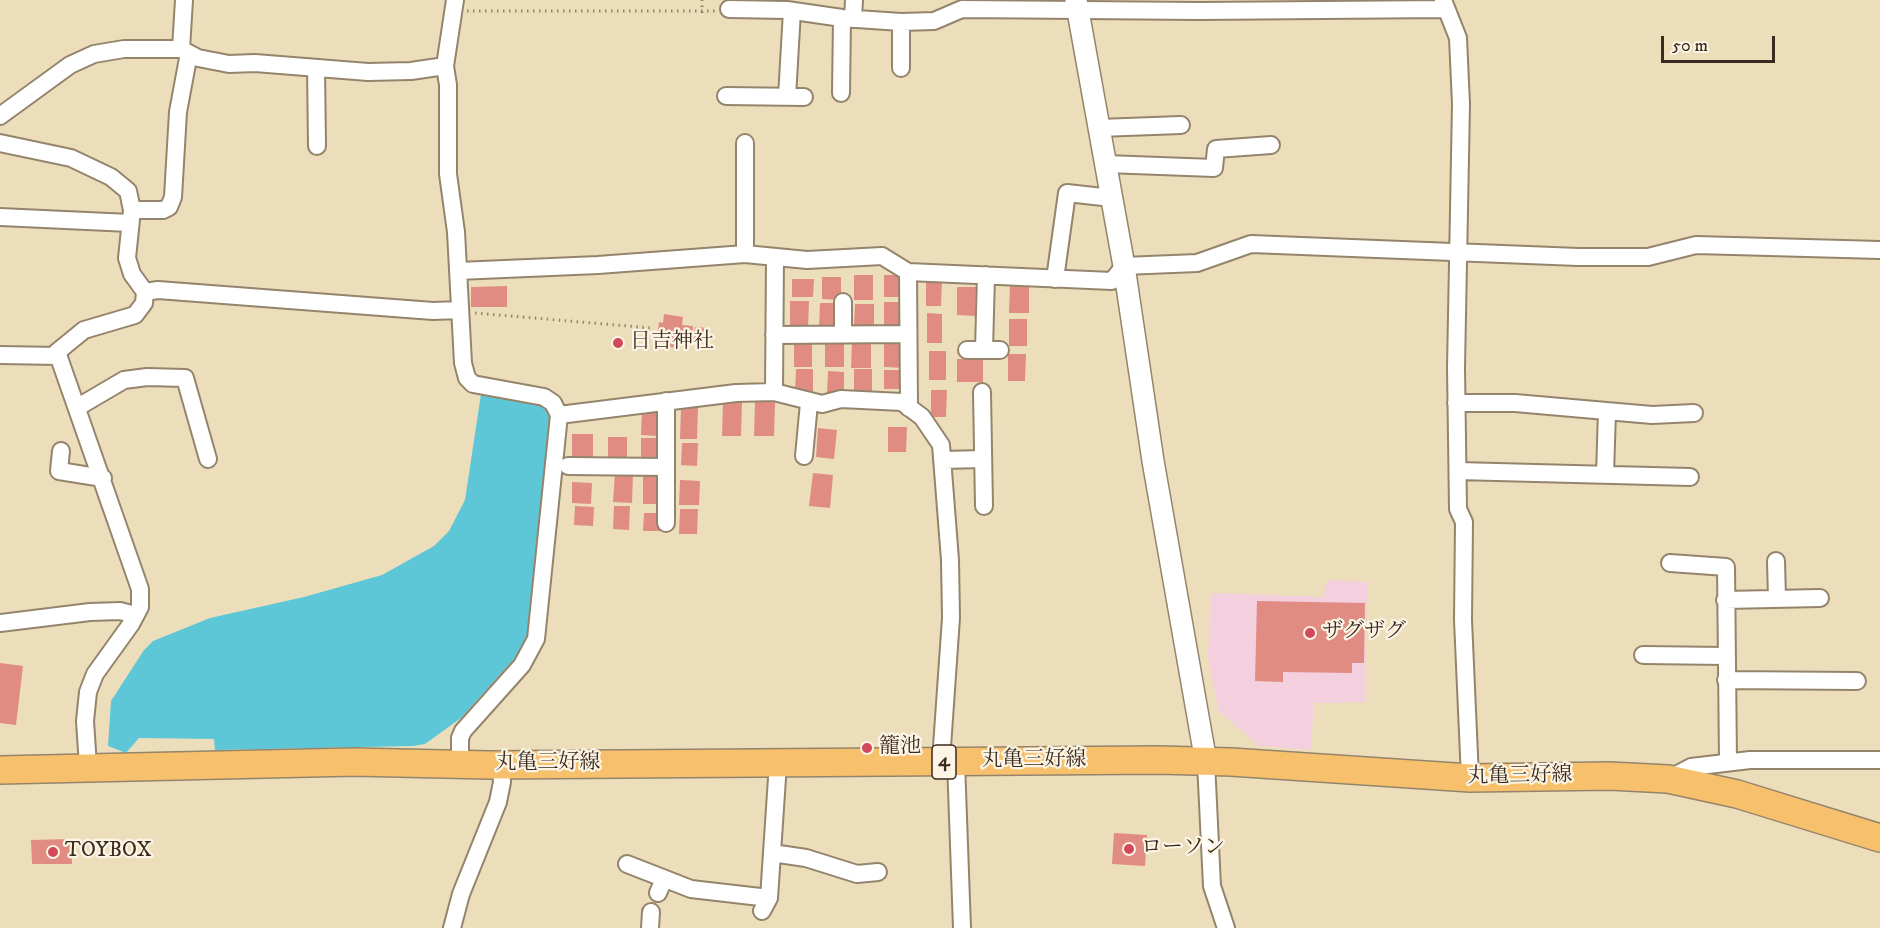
<!DOCTYPE html>
<meta charset="utf-8">
<style>
body{margin:0}
#map{position:relative;width:1880px;height:928px;overflow:hidden;background:#eddebb;font-family:"IM FELL DW Pica",serif}
canvas{display:block}
.scale{position:absolute;left:1661px;top:36px;width:114px;height:27px;box-sizing:border-box;border:3px solid #3b2a1e;border-top:0;padding-left:8px;font-size:18px;line-height:21px;white-space:nowrap;color:#3b2a1e;-webkit-text-stroke:4px #fcf5e5;paint-order:stroke}
</style>
<div id="map">
<canvas width="1880" height="928"></canvas>
<div class="scale">50 m</div>
</div>
<script>
const ctx = document.querySelector('canvas').getContext('2d');
ctx.lineJoin = 'round';
function fill(path, color) { ctx.fillStyle = color; ctx.fill(path, 'evenodd'); }
const poly = rows => new Path2D(rows.map(r => 'M' + r).join(''));
function strokePath(path, color, width, dash) { ctx.strokeStyle = color; ctx.lineWidth = width; ctx.lineCap = dash ? 'butt' : 'round'; ctx.setLineDash(dash || []); ctx.stroke(path); }
function label(font, color, halo, rows, align = 'center') {
  ctx.font = font + ' "IM FELL DW Pica","Noto Serif JP",serif'; ctx.lineWidth = 4.5; ctx.setLineDash([]); ctx.textBaseline = 'middle'; ctx.strokeStyle = halo; ctx.fillStyle = color; for (const [text, x, y, turn = 0] of rows) {
    ctx.save(); ctx.translate(x, y); ctx.rotate((+turn || 0) * Math.PI / 180); ctx.textAlign = isNaN(turn) ? turn : align; if (halo) ctx.strokeText(text, 0, 0); ctx.fillText(text, 0, 0); ctx.restore();
  }
}
const built = poly([
 [1328,580,1367,582,1365,702,1314,703,1311,750,1259,746,1219,711,1208,658,1211,593,1323,597]
]);
const water = poly([
 [481,394,544,399,553,414,532,626,525,645,515,658,461,718,425,744,413,746,215,750,214,739,139,738,126,753,108,746,111,701,144,650,153,641,210,618,304,597,382,575,434,546,449,531,465,500]
]);
const building = poly([
 [854,275,873,275,873,300,854,300],
 [884,275,900,275,900,297,884,297],
 [822,277,841,277,841,300,822,299],
 [792,279,814,279,813,297,792,297],
 [926,282,942,282,941,306,926,306],
 [1010,285,1029,285,1029,313,1009,313],
 [507,286,507,307,471,307,471,287],
 [957,287,976,287,975,316,957,315],
 [790,301,809,301,808,329,790,329],
 [884,302,903,302,903,327,884,327],
 [820,303,838,303,838,328,819,328],
 [855,304,874,304,874,325,854,325],
 [927,313,942,314,942,343,927,343],
 [664,314,683,317,682,325,693,326,692,341,680,339,679,348,661,346,662,337,657,336,659,322,663,323],
 [1009,319,1027,319,1027,346,1009,346],
 [695,327,709,328,707,341,693,340],
 [794,341,812,342,812,367,794,367],
 [825,342,844,343,844,367,825,367],
 [852,342,871,342,871,368,851,368],
 [884,344,906,344,905,368,884,367],
 [929,351,946,351,946,380,929,380],
 [1008,354,1026,354,1025,381,1008,381],
 [957,359,983,359,983,382,957,382],
 [796,369,813,369,813,394,795,394],
 [854,369,872,369,872,392,854,392],
 [884,370,903,370,903,389,884,389],
 [828,371,844,372,844,393,827,393],
 [931,390,947,390,946,417,931,417],
 [723,401,742,402,741,436,722,436],
 [755,402,775,402,774,436,754,436],
 [681,407,698,407,697,439,680,439],
 [642,411,658,411,658,436,641,435],
 [888,427,907,427,906,452,888,452],
 [818,428,837,430,834,459,816,457],
 [572,434,593,434,593,458,572,458],
 [608,437,627,437,627,460,608,461],
 [641,438,657,438,658,459,641,459],
 [682,443,698,443,697,466,681,465],
 [615,473,633,474,632,503,613,502],
 [813,473,833,475,830,508,809,506],
 [643,475,660,475,659,504,643,504],
 [680,480,700,481,699,505,679,505],
 [572,482,592,483,591,504,572,503],
 [575,506,594,507,593,526,574,525],
 [614,506,630,506,629,530,613,529],
 [680,509,698,509,697,534,679,534],
 [644,513,663,513,663,531,643,531],
 [1257,601,1365,603,1364,663,1352,663,1352,673,1283,672,1283,682,1255,681],
 [0,663,23,666,16,725,0,723],
 [1114,833,1147,835,1145,866,1112,864],
 [71,839,72,864,32,864,31,840]
]);
const path = poly([
 [467,11,715,11],
 [702,13,702,0],
 [475,313,651,328]
]);
const minor = poly([
 [455,0,445,66,448,85,448,174,456,232,463,363,467,378,473,384,544,397,553,403,559,415,536,639,522,665,463,731,460,738,460,764],
 [1443,0,1458,38,1461,104,1456,368,1458,509,1464,522,1463,620,1470,778],
 [729,9,787,10,842,18,901,22,934,21,962,9,1199,11,1446,9],
 [853,19,854,0],
 [901,22,901,68],
 [181,49,184,0],
 [316,68,317,146],
 [841,93,842,18],
 [726,96,804,97],
 [787,97,792,11],
 [0,116,70,65,94,54,124,49,181,49,198,58,229,64,255,63,368,72,411,71,445,66],
 [1099,128,1181,125],
 [0,143,71,158,111,177,128,191,132,210,127,258,132,274,145,292,144,303,135,315,84,330,57,352,140,589,140,607,131,624,95,674,88,692,85,721,88,766],
 [745,143,745,254],
 [1106,164,1214,168,1216,149,1271,145],
 [132,210,163,210,169,207,173,197,178,112,189,53],
 [0,217,130,223],
 [458,271,598,265,745,254,807,260,882,256,908,272,1112,281,1124,266,1197,263,1251,244,1578,257,1648,257,1696,245,1880,250],
 [908,272,909,408],
 [1055,279,1067,193,1112,198],
 [145,292,158,290,433,311,459,310],
 [843,334,843,302],
 [774,335,908,334],
 [967,350,1000,350],
 [984,350,986,275],
 [0,355,59,356],
 [774,392,775,257],
 [982,392,984,506],
 [666,401,666,523],
 [1456,403,1515,403,1652,415,1694,413],
 [78,407,124,380,147,377,185,378,208,459],
 [559,415,736,393,774,392,822,404,841,399,902,402,922,417,941,445,950,560,951,618,941,761],
 [61,451,59,471,103,478],
 [804,456,809,403],
 [943,460,983,459],
 [568,466,666,467],
 [1458,471,1690,477],
 [1605,475,1607,411],
 [1776,561,1777,599],
 [1670,563,1726,567,1728,762],
 [1725,600,1820,598],
 [0,623,90,612,120,611,135,615],
 [1643,655,1726,656],
 [1726,680,1857,681],
 [956,762,962,928],
 [1206,762,1212,886,1226,928],
 [1668,779,1691,767,1750,760,1880,760],
 [772,853,806,858,857,874,878,872],
 [627,864,691,889,769,898],
 [658,893,664,879],
 [762,911,769,898,778,763],
 [452,928,461,894,498,802,502,782,501,765],
 [650,928,651,912]
]);
const tertiary = poly([
 [1076,0,1124,266,1153,461,1206,762]
]);
const primary = poly([
 [0,770,354,762,489,765,1159,760,1231,762,1470,778,1609,776,1668,779,1737,794,1880,838]
]);
const markers = [
 [618,343,6,"#d1495b"],
 [1310,633,6,"#d1495b"],
 [867,748,6,"#d1495b"],
 [1129,849,6,"#d1495b"],
 [53,852,6,"#d1495b"]
];
const shields = [
 [944,762,24]
];
const shieldNames = [
 ["4",944,762]
];
const poiNames = [
 ["日吉神社",630,343],
 ["ザグザグ",1322,633],
 ["籠池",879,748],
 ["ローソン",1141,849],
 ["TOYBOX",65,852]
];
const streetNames = [
 ["丸亀三好線",1034,761],
 ["丸亀三好線",548,764],
 ["丸亀三好線",1520,777,-1]
];
fill(built, '#f4cfde');
fill(water, '#5dc7d7');
fill(building, '#e08c83');
strokePath(minor, '#94846c', 20);
strokePath(tertiary, '#94846c', 24);
strokePath(primary, '#94846c', 30);
strokePath(path, '#94846c', 3, [1.5, 4.5]);
strokePath(minor, '#fff', 16);
strokePath(tertiary, '#fff', 21);
strokePath(primary, '#f7c06c', 27);
for (const [x, y, r, color] of markers) { const dot = new Path2D(); dot.arc(x, y, r, 0, 2 * Math.PI); ctx.fillStyle = color; ctx.fill(dot); strokePath(dot, '#fcf5e5', 2); }
for (const [x, y, w] of shields) { const box = new Path2D(); box.roundRect(x - w / 2, y - 17, w, 34, 4.5); ctx.fillStyle = '#fcf5e5'; ctx.fill(box); strokePath(box, '#3b2a1e', 1.5); }
label('bold 20px', '#3b2a1e', null, shieldNames);
label('21px', '#3b2a1e', '#fcf5e5', poiNames, 'left');
label('21px', '#3b2a1e', '#fcf5e5', streetNames);
</script>
